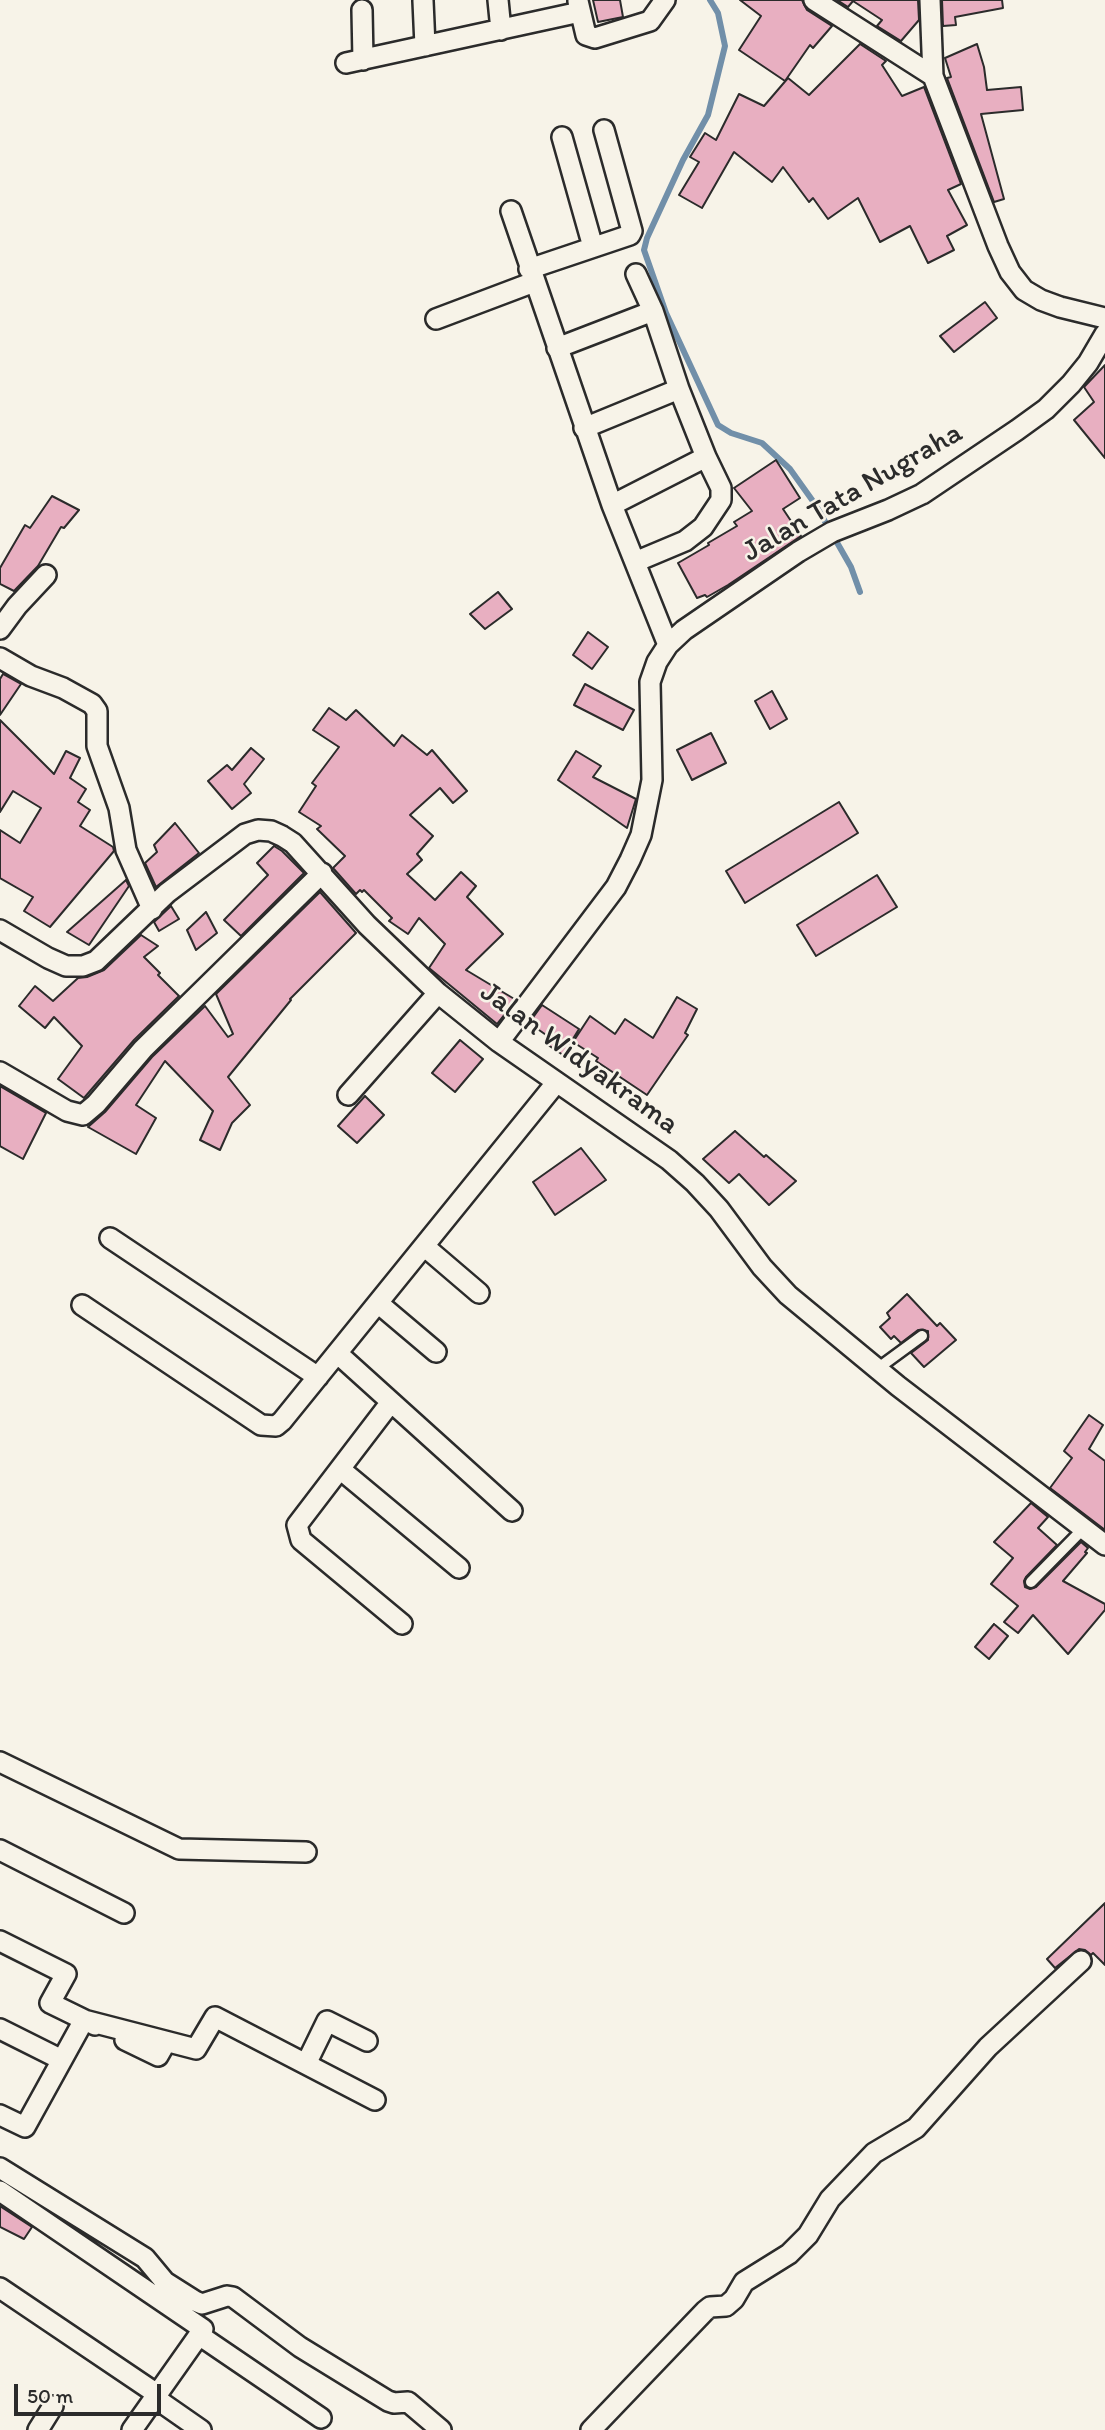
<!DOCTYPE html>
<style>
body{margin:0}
#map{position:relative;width:1105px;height:2430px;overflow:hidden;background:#f7f3e8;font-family:Itim,sans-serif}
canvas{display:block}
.scale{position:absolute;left:14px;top:2384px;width:147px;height:32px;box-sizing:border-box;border:4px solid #2b2b2b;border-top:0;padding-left:9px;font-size:21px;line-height:24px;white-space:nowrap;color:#2b2b2b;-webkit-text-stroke:5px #f7f3e8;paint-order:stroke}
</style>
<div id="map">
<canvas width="1105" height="2430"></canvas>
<div class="scale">50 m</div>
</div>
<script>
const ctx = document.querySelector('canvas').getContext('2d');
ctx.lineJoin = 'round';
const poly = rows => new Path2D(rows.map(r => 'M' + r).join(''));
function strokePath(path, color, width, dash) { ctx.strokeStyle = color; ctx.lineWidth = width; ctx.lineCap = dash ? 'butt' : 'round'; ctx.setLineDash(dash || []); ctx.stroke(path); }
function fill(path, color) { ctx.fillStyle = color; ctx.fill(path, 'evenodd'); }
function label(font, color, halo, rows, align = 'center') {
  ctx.font = font + ' Itim,sans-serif'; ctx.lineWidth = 5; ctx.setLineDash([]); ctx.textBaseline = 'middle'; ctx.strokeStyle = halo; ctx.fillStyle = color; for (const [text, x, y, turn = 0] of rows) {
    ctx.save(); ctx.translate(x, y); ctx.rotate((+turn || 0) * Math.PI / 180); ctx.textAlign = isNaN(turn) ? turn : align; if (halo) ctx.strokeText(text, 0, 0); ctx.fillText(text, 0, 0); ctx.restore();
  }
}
const stream = poly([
 [710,0,718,13,725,46,708,115,683,160,647,238,644,250,666,313,718,425,731,433,762,443,790,469,815,504,851,567,860,592]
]);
const building = poly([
 [593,0,620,0,623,17,598,22,593,0],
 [740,0,802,0,807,10,832,26,813,48,810,45,785,81,739,50,761,16,740,0],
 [837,0,918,0,919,20,901,41,877,26,882,20,853,1,848,7,837,0],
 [942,0,1002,0,1003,8,955,17,956,25,943,26,942,0],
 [860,44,886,61,882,65,902,96,924,87,961,184,948,190,967,225,947,236,954,250,928,263,910,226,880,242,858,198,828,219,813,198,809,202,783,167,772,182,734,152,702,208,679,195,699,162,690,157,705,133,716,140,739,94,764,106,788,78,809,95,860,44],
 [977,44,984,67,987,90,1021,87,1023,110,981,114,1004,199,994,202,947,78,951,77,945,58,977,44],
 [985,302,997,318,954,352,940,336,985,302],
 [1105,365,1105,458,1074,420,1094,402,1084,387,1105,365],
 [776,460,800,498,783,509,801,536,728,585,707,597,705,595,697,598,678,563,709,545,708,543,737,526,734,522,752,511,734,488,776,460],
 [52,496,79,510,64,528,61,527,38,566,14,591,0,584,0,568,25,525,30,528,52,496],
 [498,592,512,609,485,629,470,614,498,592],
 [588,632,608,647,592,669,573,655,588,632],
 [3,674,21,684,0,715,0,679,3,674],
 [585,684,634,710,623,730,574,705,585,684],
 [772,691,787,719,770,729,755,701,772,691],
 [329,708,346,720,356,710,394,746,402,735,427,755,432,750,467,791,453,803,440,788,410,815,433,836,417,854,422,860,407,874,435,900,461,872,476,886,467,897,503,934,466,970,516,1000,497,1024,429,968,445,944,419,918,408,934,389,921,392,918,364,890,362,892,360,890,356,894,333,868,345,856,317,829,321,826,299,812,316,786,312,783,339,747,313,730,329,708],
 [0,720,54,774,66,751,80,758,70,778,86,789,78,802,90,810,80,826,113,847,114,851,50,927,24,911,33,897,0,878,0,830,20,843,41,808,13,791,0,812,0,720],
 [711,733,726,763,692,780,677,750,711,733],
 [251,748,264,759,244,784,251,793,232,809,208,781,227,765,232,770,251,748],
 [576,751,601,766,593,777,636,799,627,828,558,780,576,751],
 [839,802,858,833,745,903,726,871,839,802],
 [175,823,199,853,156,887,145,863,157,852,154,845,175,823],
 [274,846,282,851,304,873,241,936,224,920,268,875,257,863,274,846],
 [877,875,897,907,816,956,797,925,877,875],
 [126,880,129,886,89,945,67,932,126,880],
 [320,892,356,933,290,999,291,1000,228,1077,250,1105,232,1123,220,1150,200,1140,213,1111,165,1061,136,1105,156,1118,136,1154,88,1127,105,1112,152,1057,205,1006,228,1037,233,1034,216,994,320,892],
 [171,906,179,919,159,931,154,922,171,906],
 [206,912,217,933,196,950,187,930,206,912],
 [141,935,158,946,144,957,160,973,158,975,179,996,134,1040,84,1098,58,1079,82,1046,54,1017,45,1028,19,1006,35,986,53,1001,78,978,87,977,104,970,141,935],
 [677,997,697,1009,685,1033,688,1035,647,1095,596,1061,598,1058,573,1042,590,1016,615,1034,625,1019,653,1038,677,997],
 [542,1005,579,1029,563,1055,545,1043,549,1037,529,1023,542,1005],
 [460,1040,483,1059,455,1092,432,1073,460,1040],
 [0,1086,46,1113,23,1159,0,1146,0,1086],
 [365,1096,384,1115,357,1143,338,1126,365,1096],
 [735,1131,764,1157,766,1155,796,1181,769,1205,739,1174,729,1183,703,1159,735,1131],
 [581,1148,606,1180,555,1215,533,1182,581,1148],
 [907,1294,937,1326,940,1323,956,1340,924,1367,911,1353,928,1340,928,1331,918,1330,901,1343,894,1336,891,1339,880,1327,890,1318,887,1313,907,1294],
 [1089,1415,1103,1425,1089,1449,1105,1461,1105,1530,1050,1488,1072,1458,1064,1451,1089,1415],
 [1031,1503,1048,1517,1038,1528,1057,1545,1026,1577,1024,1581,1025,1587,1030,1589,1036,1587,1081,1542,1088,1548,1085,1552,1087,1553,1063,1581,1105,1604,1105,1610,1068,1654,1033,1615,1018,1633,1004,1622,1018,1606,991,1584,1013,1558,994,1542,1031,1503],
 [994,1624,1008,1636,989,1659,975,1647,994,1624],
 [1105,1903,1105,1965,1093,1953,1091,1955,1085,1950,1079,1949,1055,1968,1047,1959,1105,1903],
 [0,2206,32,2227,24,2239,0,2227,0,2206]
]);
const lane = poly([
 [877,1369,922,1336],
 [1031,1582,1084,1528]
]);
const street = poly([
 [498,0,501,30],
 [814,0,933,76,998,246,1010,272,1024,290,1041,300,1060,307,1105,318],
 [930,0,933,76],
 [423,1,425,46],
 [578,1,586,35,595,38,650,21,665,0],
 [362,10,363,60],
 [346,63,580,12],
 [562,137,593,247],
 [511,211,612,505,668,645],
 [529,269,630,235,632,231,604,130],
 [436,319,534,282],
 [557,348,653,311],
 [584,428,679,389],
 [612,505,706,457],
 [635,562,685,541,703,527,721,500,721,488,706,457,679,389,653,311,636,274],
 [0,629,17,606,46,575],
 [0,658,31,676,63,688,92,704,97,711,97,746,119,808,126,850,152,909],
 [0,930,48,958,66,966,83,966,96,961,167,893,245,834,258,830,271,831,282,836,293,843,367,925,438,993,499,1042,669,1160,695,1183,719,1209,762,1267,788,1295,898,1386,1105,1545],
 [499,1042,616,887,630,860,641,835,652,780,650,682,657,662,668,645,684,630,798,552,832,532,888,510,922,494,1017,430,1046,409,1071,384,1088,363,1105,334],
 [0,1072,67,1111,83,1115,96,1104,143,1049,322,873],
 [348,1095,438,993],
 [110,1238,318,1377],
 [424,1246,479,1293],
 [378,1303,436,1352],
 [82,1305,261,1425,276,1426,282,1421,556,1083],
 [337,1353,512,1511],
 [391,1402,297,1525,301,1540,402,1624],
 [340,1469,459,1568],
 [0,1762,179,1849,306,1852],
 [0,1850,124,1913],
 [0,1941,66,1974,50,2003,95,2025],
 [0,2029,62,2060],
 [125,2040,158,2056,166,2042],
 [306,2064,327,2021,367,2041],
 [0,2115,25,2127,84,2020,196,2049,215,2017,375,2100],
 [0,2168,145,2258,165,2282,195,2301,202,2304,227,2296,233,2297,300,2347,388,2401,394,2403,408,2402,441,2430],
 [0,2191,203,2329,199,2335],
 [0,2288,157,2394],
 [155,2398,201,2430],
 [38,2430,53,2406],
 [132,2430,199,2335,321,2418],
 [591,2430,705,2311,710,2307,726,2306,734,2299,744,2282,789,2254,808,2235,830,2199,874,2153,916,2128,988,2047,1081,1961]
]);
const streetNames = [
 ["Jalan Tata Nugraha",853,493,-30],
 ["Jalan Widyakrama",579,1059,36]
];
strokePath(stream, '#718fa9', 6);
fill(building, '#e8afc1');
strokePath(building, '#2b2b2b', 2);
strokePath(lane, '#2b2b2b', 15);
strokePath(street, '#2b2b2b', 24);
strokePath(lane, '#f7f3e8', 10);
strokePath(street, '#f7f3e8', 19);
label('30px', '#2b2b2b', '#f7f3e8', streetNames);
</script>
